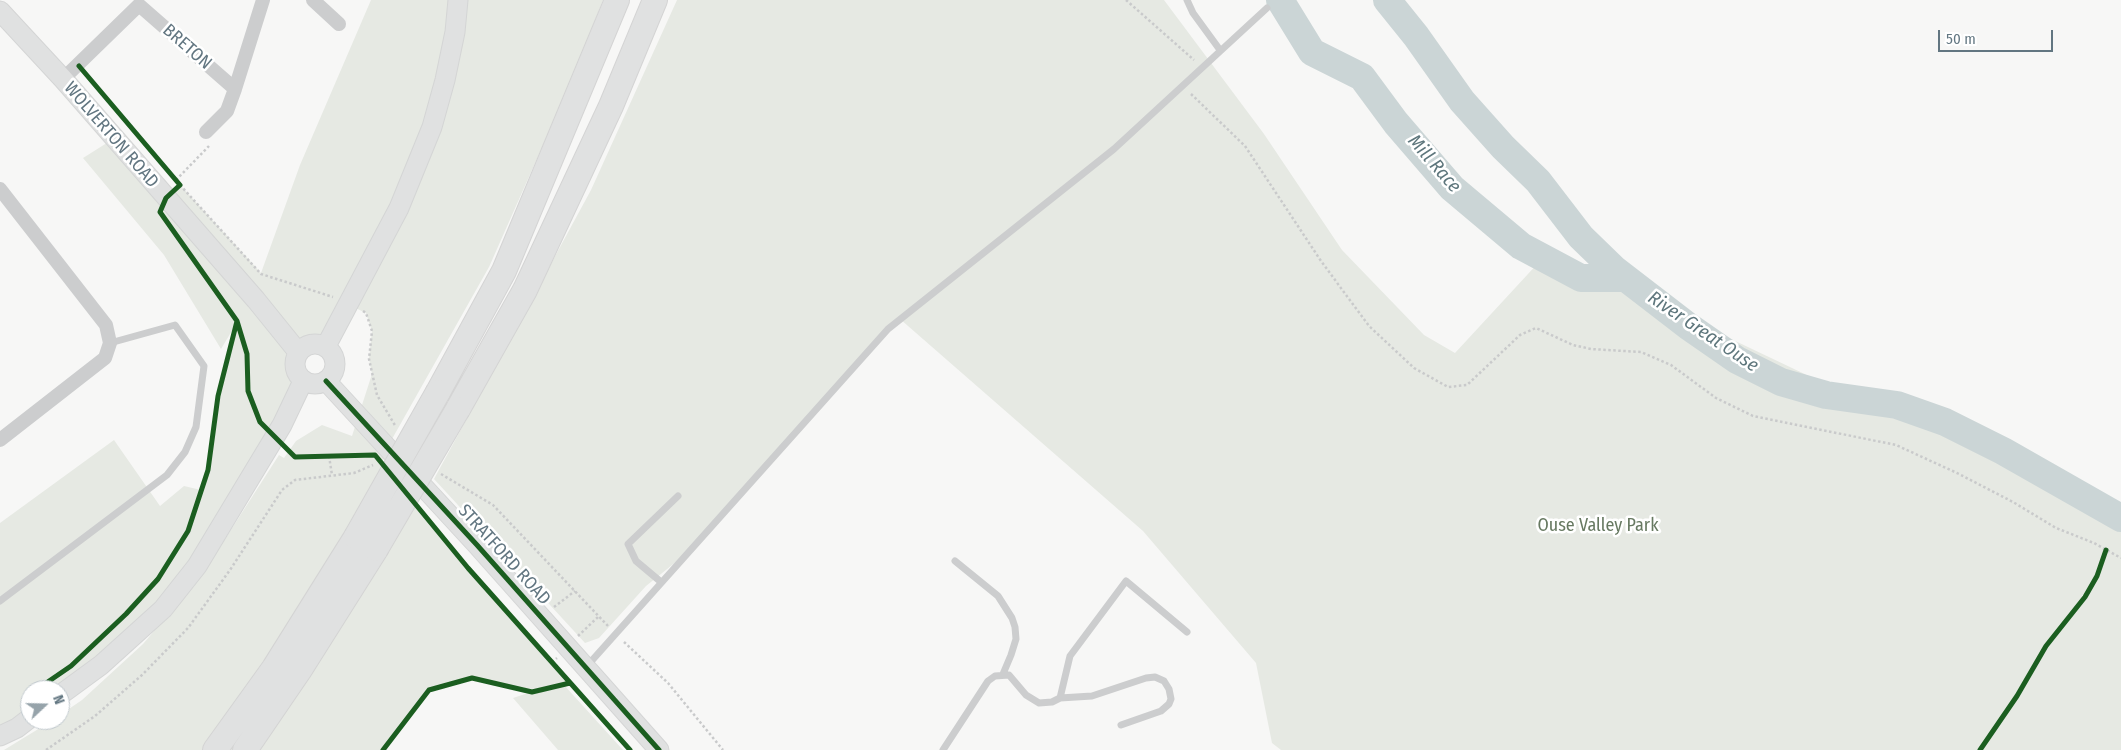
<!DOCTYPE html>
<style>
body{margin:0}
#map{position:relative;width:2121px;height:750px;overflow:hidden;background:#f7f7f6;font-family:"Fira Sans Condensed",sans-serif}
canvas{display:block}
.north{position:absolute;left:20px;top:680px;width:50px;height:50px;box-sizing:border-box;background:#fff;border:1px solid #c0c8cd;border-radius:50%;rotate:69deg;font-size:14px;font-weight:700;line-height:20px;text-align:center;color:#627681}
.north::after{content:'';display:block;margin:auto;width:18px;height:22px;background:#96a3aa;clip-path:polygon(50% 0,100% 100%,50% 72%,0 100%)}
.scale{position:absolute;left:1938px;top:30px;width:115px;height:22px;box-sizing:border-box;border:2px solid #627681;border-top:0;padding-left:6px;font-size:15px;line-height:18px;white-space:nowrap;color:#627681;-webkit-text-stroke:4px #fff;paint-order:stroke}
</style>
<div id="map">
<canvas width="2121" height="750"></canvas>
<div class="north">N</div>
<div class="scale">50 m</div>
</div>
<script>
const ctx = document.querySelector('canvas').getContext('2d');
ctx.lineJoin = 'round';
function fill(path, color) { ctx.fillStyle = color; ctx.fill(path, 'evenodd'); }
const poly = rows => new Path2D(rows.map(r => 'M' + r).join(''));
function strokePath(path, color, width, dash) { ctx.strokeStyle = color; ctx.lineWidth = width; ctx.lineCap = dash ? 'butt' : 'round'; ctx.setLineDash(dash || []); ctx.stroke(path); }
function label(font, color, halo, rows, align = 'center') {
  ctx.font = font + ' "Fira Sans Condensed",sans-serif'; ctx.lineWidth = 5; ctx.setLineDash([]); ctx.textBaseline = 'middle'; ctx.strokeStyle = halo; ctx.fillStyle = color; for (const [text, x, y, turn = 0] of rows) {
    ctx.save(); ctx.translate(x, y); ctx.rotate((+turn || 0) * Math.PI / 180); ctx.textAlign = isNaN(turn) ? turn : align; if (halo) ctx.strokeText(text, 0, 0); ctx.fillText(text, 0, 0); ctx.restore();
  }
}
const green = poly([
 [371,0,603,0,574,75,489,267,383,455,385,457,382,462,468,568,570,683,564,685,623,750,558,750,513,698,531,692,472,678,429,690,383,750,4,750,53,720,60,720,60,715,82,700,143,644,183,597,225,539,279,455,284,458,296,441,322,425,352,436,372,374,369,359,372,331,366,313,349,305,319,343,311,343,303,346,296,355,295,370,300,378,163,609,60,690,30,690,30,718,0,736,0,523,114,440,160,506,184,486,201,490,208,470,218,396,236,324,221,349,164,255,83,158,110,141,166,198,180,185,261,273,300,165],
 [677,0,1164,0,1264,134,1342,250,1424,335,1455,353,1552,248,1586,270,1874,407,2121,506,2121,750,1281,750,1272,743,1256,663,1143,531,900,319,687,553,646,586,599,638,585,643,434,479,591,190]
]);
const river = poly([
 [1280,0,1312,52,1362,77,1396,123,1452,188,1521,246,1581,278,1623,278],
 [1387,0,1416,36,1462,101,1503,147,1538,181,1581,237,1614,269,1688,326,1737,360,1781,382,1826,395,1897,405,1945,422,2003,451,2121,518]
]);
const path = poly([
 [1126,0,1194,60],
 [1191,94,1245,146,1321,261,1369,326,1414,368,1448,387,1467,385,1520,335,1536,328,1573,345,1591,349,1641,352,1671,365,1716,398,1753,416,1896,445,1957,473,2013,502,2056,528,2094,543,2121,558],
 [176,180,209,146],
 [180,185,261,274,333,297],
 [363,311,366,313,372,331,369,359,377,395,396,427],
 [329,456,332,475],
 [441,474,493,505,608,626],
 [554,607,575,591],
 [578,636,599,616],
 [624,642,668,683,723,750],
 [552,662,557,658],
 [46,750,95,716,142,675,188,628,230,570,282,490,295,480,354,473,373,465]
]);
const lane = poly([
 [1187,0,1193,13,1220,50],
 [955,561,998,596,1012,618,1015,627,1016,639,1011,655,1003,674],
 [661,582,636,561,628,544,678,496],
 [0,601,167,475,185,452,196,427,204,366,175,325,110,343],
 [587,666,888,329,1114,149,1267,8],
 [1060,698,1092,696,1146,678,1155,677,1164,681,1169,689,1171,699,1169,704,1161,711,1121,725],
 [943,750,988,681,995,676,1009,675,1026,695,1039,703,1052,702,1060,698,1070,656,1126,581,1187,632]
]);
const street = poly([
 [313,0,339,24],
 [63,79,139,5,235,89,263,0],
 [206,132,227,111,235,89],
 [0,189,106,325,110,343,105,358,0,440]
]);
const secondary = poly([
 [0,11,63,79,256,300,298,352],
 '295 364a20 20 0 1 1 40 0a20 20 0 1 1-40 0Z',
 [326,346,399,208,432,127,445,80,455,32,458,0],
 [326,381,477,545,659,750],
 [60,695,101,665,163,609,197,566,282,425,303,381],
 [0,736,17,728,30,718]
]);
const highway = poly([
 [438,392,504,271,617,0],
 [458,409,525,290,611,106,655,0],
 [215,750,274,668,356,537],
 [245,750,299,671,376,549]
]);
const highwayBridge = poly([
 [356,537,438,392],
 [376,549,458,409]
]);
const cycleway = poly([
 [237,321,247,354,248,391,260,422,295,457,375,455,468,568,630,750],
 [326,381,477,545,659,750],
 [36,690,71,666,126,614,158,579,188,531,208,470,218,396,237,321,160,212,166,198,180,185,79,66],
 [383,750,429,690,472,678,532,692,570,683],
 [1980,750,2017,696,2046,646,2085,597,2097,576,2106,550]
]);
const streetNames = [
 ["BRETON",187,47,41],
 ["WOLVERTON ROAD",111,135,49],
 ["STRATFORD ROAD",504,555,48]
];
const parkNames = [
 ["Ouse Valley Park",1598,526]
];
const waterNames = [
 ["Mill Race",1434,164,49],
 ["River Great Ouse",1703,332,34]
];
fill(green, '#e6e9e3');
strokePath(river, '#cbd5d6', 28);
strokePath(secondary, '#d4d5d5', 21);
strokePath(highway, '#d4d4d4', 26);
strokePath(path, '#c9cacb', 2.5, [2.5, 2.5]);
strokePath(lane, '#cccdce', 7);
strokePath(street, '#cccdce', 14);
strokePath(secondary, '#e0e1e1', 19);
strokePath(highway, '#e0e1e1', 24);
strokePath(highwayBridge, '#d4d4d4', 26, []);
strokePath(highwayBridge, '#e0e1e1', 24);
strokePath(cycleway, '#1b5e20', 5);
label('18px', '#627681', '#fff', streetNames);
label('18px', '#677961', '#fff', parkNames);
label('italic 19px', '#5e767c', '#fff', waterNames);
</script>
